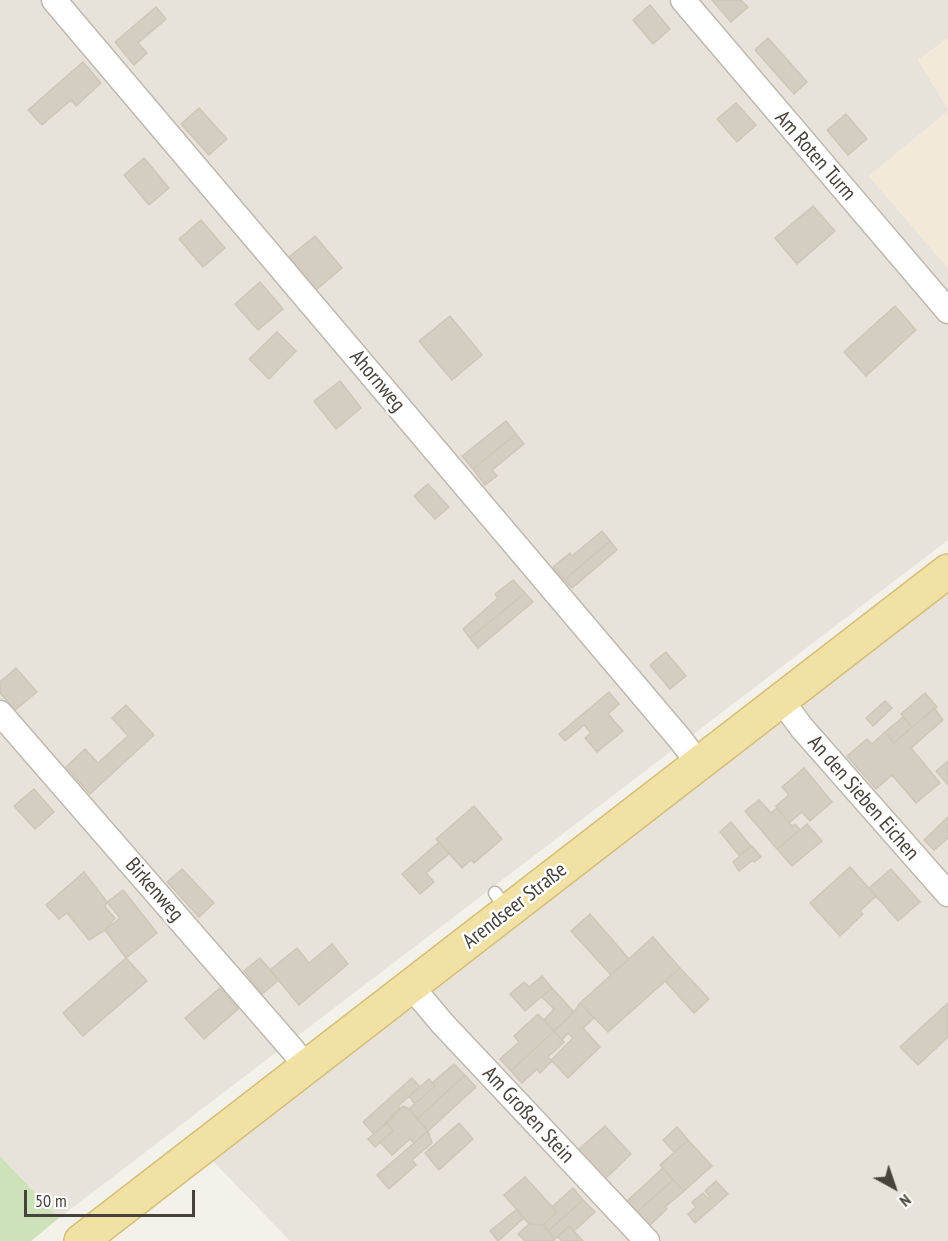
<!DOCTYPE html>
<meta charset="utf-8">
<style>
body{margin:0}
#map{position:relative;width:948px;height:1241px;overflow:hidden;background:#f4f1eb;font-family:"PT Sans Narrow",sans-serif}
canvas{display:block}
.north{position:absolute;left:864px;top:1157px;width:60px;height:60px;-webkit-text-stroke:4px #fff;paint-order:stroke;rotate:140deg;font-size:16px;font-weight:700;line-height:24px;text-align:center;color:#47433a}
.north::after{content:'';display:block;margin:auto;width:21px;height:27px;background:#47433a;clip-path:polygon(50% 0,100% 100%,50% 72%,0 100%)}
.scale{position:absolute;left:24px;top:1190px;width:171px;height:27px;box-sizing:border-box;border:3px solid #47433a;border-top:0;padding-left:8px;font-size:18px;line-height:21px;white-space:nowrap;color:#47433a;-webkit-text-stroke:4px #fff;paint-order:stroke}
</style>
<div id="map">
<canvas width="948" height="1241"></canvas>
<div class="north">N</div>
<div class="scale">50 m</div>
</div>
<script>
const ctx = document.querySelector('canvas').getContext('2d');
ctx.lineJoin = 'round';
function fill(path, color) { ctx.fillStyle = color; ctx.fill(path, 'evenodd'); }
const poly = rows => new Path2D(rows.map(r => 'M' + r).join(''));
function strokePath(path, color, width, dash) { ctx.strokeStyle = color; ctx.lineWidth = width; ctx.lineCap = dash ? 'butt' : 'round'; ctx.setLineDash(dash || []); ctx.stroke(path); }
function label(font, color, halo, rows, align = 'center') {
  ctx.font = font + ' "PT Sans Narrow",sans-serif'; ctx.lineWidth = 5; ctx.setLineDash([]); ctx.textBaseline = 'middle'; ctx.strokeStyle = halo; ctx.fillStyle = color; for (const [text, x, y, turn = 0] of rows) {
    ctx.save(); ctx.translate(x, y); ctx.rotate((+turn || 0) * Math.PI / 180); ctx.textAlign = isNaN(turn) ? turn : align; if (halo) ctx.strokeText(text, 0, 0); ctx.fillText(text, 0, 0); ctx.restore();
  }
}
const residential = poly([
 [0,0,948,0,948,38,918,60,948,109,948,111,869,176,948,268,948,540,59,1218,0,1156],
 [948,590,948,1241,290,1241,211,1159]
]);
const commercial = poly([
 [948,38,948,109,918,60],
 [948,111,948,268,869,176]
]);
const green = poly([
 [0,1156,59,1218,31,1241,0,1241]
]);
const building = poly([
 [712,0,741,0,748,7,731,22,712,0],
 [650,5,670,29,653,44,633,20,650,5],
 [156,7,166,19,138,43,147,53,134,65,115,42,156,7],
 [768,38,807,82,794,94,755,50,768,38],
 [83,62,101,83,76,106,71,100,42,125,28,110,83,62],
 [736,103,756,125,737,142,717,119,736,103],
 [199,108,227,139,209,155,181,124,199,108],
 [846,114,867,139,848,155,827,130,846,114],
 [144,158,169,188,149,205,124,175,144,158],
 [813,206,835,231,797,264,775,238,813,206],
 [201,220,225,248,203,267,179,239,201,220],
 [315,236,342,268,316,290,289,257,315,236],
 [260,282,283,309,258,330,235,304,260,282],
 [895,306,916,330,866,376,844,352,895,306],
 [450,316,482,355,452,380,419,341,450,316],
 [277,332,296,351,269,379,249,359,277,332],
 [340,381,361,408,336,429,314,401,340,381],
 [506,421,516,434,473,469,462,456,506,421],
 [516,434,524,444,492,470,497,476,485,485,473,469,516,434],
 [428,484,449,507,435,519,414,496,428,484],
 [602,531,610,541,564,580,553,567,570,553,572,556,602,531],
 [610,541,617,550,572,588,564,580,610,541],
 [513,580,525,593,470,638,463,629,498,598,495,594,513,580],
 [525,593,533,602,478,648,470,638,525,593],
 [666,652,686,676,670,689,650,665,666,652],
 [16,668,37,692,15,710,0,693,0,682,16,668],
 [609,692,619,704,608,714,623,731,597,752,585,738,591,733,584,725,565,741,559,734,609,692],
 [925,693,937,707,912,727,901,714,925,693],
 [885,701,892,708,873,726,866,718,885,701],
 [126,705,154,735,90,794,66,767,85,749,98,763,128,736,112,718,126,705],
 [934,708,943,720,911,748,940,783,916,803,892,775,876,789,847,756,867,739,872,744,885,732,894,743,934,708],
 [903,717,912,727,894,743,885,732,903,717],
 [948,761,948,785,936,771,948,761],
 [804,768,832,802,810,821,802,812,789,823,776,806,789,795,782,787,804,768],
 [34,789,54,812,35,829,14,806,34,789],
 [759,800,771,813,777,808,792,826,795,824,800,830,777,849,745,811,759,800],
 [474,806,502,839,474,863,471,860,462,868,436,839,474,806],
 [948,817,948,838,934,850,924,840,948,817],
 [731,822,751,846,739,855,720,832,731,822],
 [807,824,822,841,792,866,777,849,807,824],
 [439,842,449,854,426,873,434,882,420,894,402,874,439,842],
 [752,846,761,857,754,862,753,860,739,871,733,862,752,846],
 [850,867,876,896,860,911,863,914,840,936,810,903,850,867],
 [182,869,214,903,199,917,167,882,182,869],
 [891,869,920,902,898,921,869,888,891,869],
 [84,872,107,902,105,907,115,918,105,930,89,940,67,913,59,919,46,905,84,872],
 [123,890,157,933,126,958,105,930,120,918,107,902,123,890],
 [590,914,629,959,611,975,571,931,590,914],
 [653,937,680,968,608,1032,580,1003,653,937],
 [332,944,348,964,299,1005,270,970,297,948,309,963,332,944],
 [126,958,147,981,83,1036,63,1013,126,958],
 [260,958,279,980,262,994,244,971,260,958],
 [680,968,709,999,694,1013,665,981,680,968],
 [542,976,552,988,525,1011,510,994,524,982,529,987,542,976],
 [220,988,238,1009,204,1039,185,1018,220,988],
 [552,988,574,1012,554,1031,544,1020,554,1009,542,997,552,988],
 [580,1003,594,1018,583,1028,600,1047,568,1078,551,1060,573,1038,568,1033,562,1040,554,1031,574,1012,580,1003],
 [948,1003,948,1037,918,1065,900,1047,948,1003],
 [538,1014,554,1031,511,1071,500,1059,519,1042,514,1036,538,1014],
 [554,1031,564,1042,548,1057,552,1061,540,1073,537,1069,522,1083,511,1071,554,1031],
 [454,1064,465,1075,417,1119,409,1109,435,1086,432,1083,454,1064],
 [465,1075,476,1087,428,1131,417,1119,465,1075],
 [412,1078,420,1087,398,1106,400,1108,374,1134,363,1122,412,1078],
 [429,1079,435,1086,415,1104,409,1096,429,1079],
 [403,1106,409,1109,428,1131,414,1143,410,1139,392,1155,380,1142,393,1131,387,1123,403,1106],
 [387,1123,393,1131,375,1147,368,1139,387,1123],
 [459,1123,473,1139,439,1170,425,1153,459,1123],
 [605,1126,631,1154,605,1179,578,1150,605,1126],
 [677,1127,688,1140,674,1152,663,1140,677,1127],
 [428,1131,432,1143,412,1160,416,1165,389,1189,377,1175,428,1131],
 [688,1140,712,1166,684,1191,660,1165,688,1140],
 [663,1168,673,1180,637,1212,627,1201,663,1168],
 [525,1177,557,1212,543,1225,529,1224,504,1195,525,1177],
 [673,1180,684,1191,665,1207,667,1209,649,1226,637,1212,673,1180],
 [716,1181,728,1194,695,1223,688,1214,696,1207,692,1202,703,1193,708,1199,710,1197,705,1191,716,1181],
 [573,1188,583,1200,548,1231,543,1225,557,1212,552,1207,573,1188],
 [583,1200,595,1212,574,1231,569,1226,555,1239,548,1231,583,1200],
 [517,1209,524,1218,498,1241,490,1231,517,1209],
 [529,1224,543,1225,555,1239,553,1241,525,1241,518,1234,529,1224],
 [569,1226,574,1231,583,1241,562,1241,558,1237,569,1226]
]);
const service = poly([
 [495,893,508,911]
]);
const minor = poly([
 [54,0,680,739,699,764],
 [683,0,948,311],
 [781,700,802,728,948,894],
 [0,713,292,1049,306,1067],
 [411,986,442,1023,647,1241]
]);
const primary = poly([
 [81,1241,948,571]
]);
const streetNames = [
 ["Am Roten Turm",815,156,49],
 ["Ahornweg",377,381,50],
 ["An den Sieben Eichen",863,798,49],
 ["Birkenweg",154,890,49],
 ["Arendseer Straße",515,906,-38],
 ["Am Großen Stein",528,1115,47]
];
fill(residential, '#e7e3da');
fill(commercial, '#f2e9d9');
fill(green, '#cee2b9');
fill(building, '#d4cec2');
strokePath(building, '#cec6b6', 1.5);
strokePath(service, '#beb9af', 15);
strokePath(minor, '#beb9af', 27);
strokePath(primary, '#d6bf77', 36);
strokePath(service, '#fff', 12);
strokePath(minor, '#fff', 24);
strokePath(primary, '#f2e1a5', 33);
label('21px', '#47433a', '#fff', streetNames);
</script>
